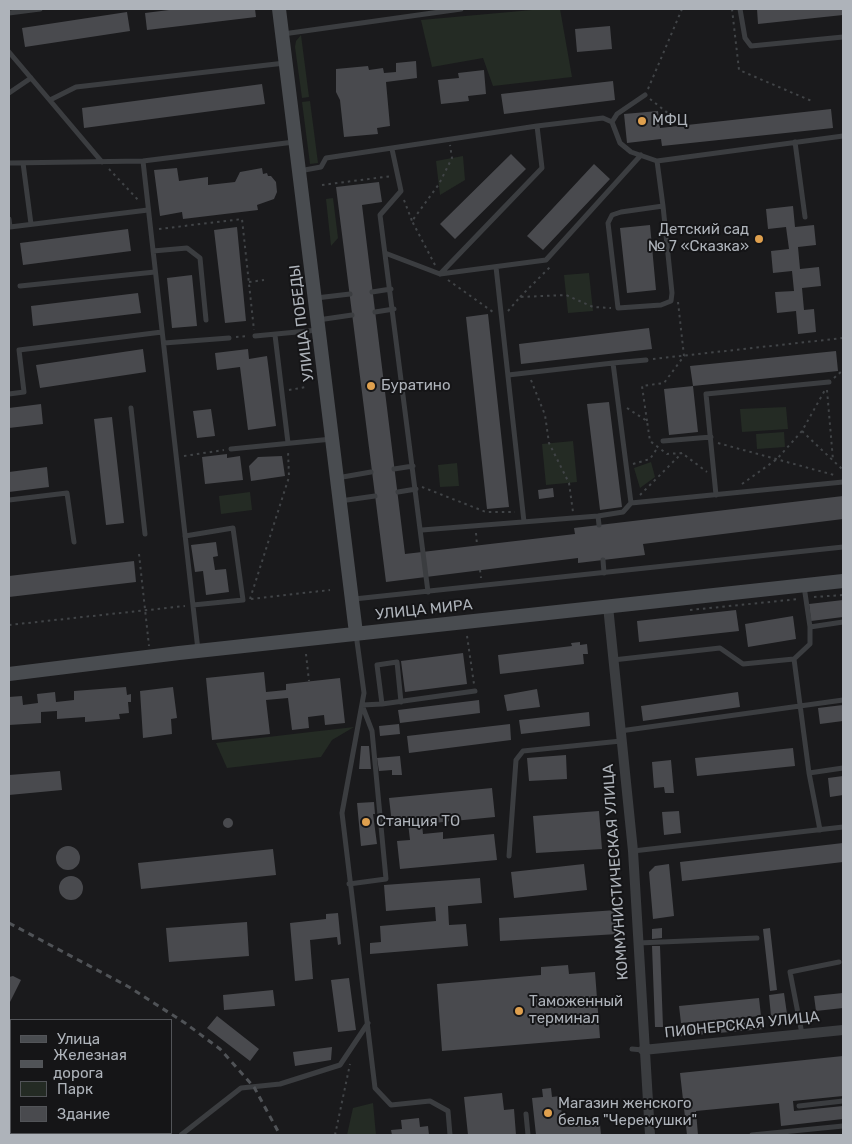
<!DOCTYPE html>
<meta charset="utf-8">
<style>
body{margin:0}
#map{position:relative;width:852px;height:1144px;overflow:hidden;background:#1a1a1c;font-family:Rubik,sans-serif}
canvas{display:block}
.frame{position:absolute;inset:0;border:10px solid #aeb3ba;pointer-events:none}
.legend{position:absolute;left:10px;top:1019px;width:162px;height:115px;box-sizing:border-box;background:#151517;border:1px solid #525458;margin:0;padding:6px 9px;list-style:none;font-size:15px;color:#aeb3ba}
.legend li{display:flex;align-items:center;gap:10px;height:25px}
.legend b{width:25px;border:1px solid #525458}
</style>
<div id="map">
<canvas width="852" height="1144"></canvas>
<div class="frame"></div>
<ul class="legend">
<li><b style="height:6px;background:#494c50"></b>Улица</li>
<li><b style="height:6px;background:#505357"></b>Железная дорога</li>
<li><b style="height:14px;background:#242b24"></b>Парк</li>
<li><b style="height:14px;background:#494a4e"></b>Здание</li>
</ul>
</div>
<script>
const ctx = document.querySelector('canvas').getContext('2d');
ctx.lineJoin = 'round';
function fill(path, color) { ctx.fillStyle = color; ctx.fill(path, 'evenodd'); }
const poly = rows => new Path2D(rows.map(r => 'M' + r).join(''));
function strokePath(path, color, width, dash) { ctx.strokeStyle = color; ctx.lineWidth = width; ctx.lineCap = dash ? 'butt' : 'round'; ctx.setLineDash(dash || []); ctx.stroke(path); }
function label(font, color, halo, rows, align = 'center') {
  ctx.font = font + ' Rubik,sans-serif'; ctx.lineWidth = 4; ctx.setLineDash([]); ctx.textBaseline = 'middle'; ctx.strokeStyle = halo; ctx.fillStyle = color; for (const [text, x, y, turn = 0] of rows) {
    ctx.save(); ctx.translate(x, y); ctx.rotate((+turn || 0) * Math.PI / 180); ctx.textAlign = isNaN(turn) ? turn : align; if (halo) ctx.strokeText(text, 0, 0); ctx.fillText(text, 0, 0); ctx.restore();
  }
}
const green = poly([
 [543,9,560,9,572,77,493,86,483,58,432,67,421,20],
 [301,35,309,97,302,98,295,47,296,41],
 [310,101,318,163,310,164,302,102],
 [463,156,465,180,440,195,436,161],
 [333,198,338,238,331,246,326,199],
 [589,273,593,311,568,313,564,275],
 [786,407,788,429,742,432,740,409],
 [784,432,785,447,757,449,756,434],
 [573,441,577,482,546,485,542,444],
 [651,462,655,477,640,488,634,468],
 [457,463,459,486,440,487,438,465],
 [250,492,252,510,221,514,219,496],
 [354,727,332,740,321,757,227,768,216,743],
 [373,1103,376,1135,347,1135,353,1108]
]);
const building = poly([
 [177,9,255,9,256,17,147,30,145,13],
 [757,9,843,9,843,15,758,24],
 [127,12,130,31,25,47,22,28],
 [610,26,612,49,577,52,575,29],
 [416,61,417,78,386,82,390,126,377,128,378,134,344,137,340,100,336,92,336,69,368,66,369,70,383,68,384,73,396,72,396,63],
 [484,70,486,94,468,96,469,101,441,104,438,80,459,78,458,73],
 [613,81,615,100,504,114,501,94],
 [262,84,265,104,84,128,82,108],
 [831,109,833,128,662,146,661,139,627,143,624,114,658,111,660,128],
 [511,154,526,169,455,239,440,224],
 [594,164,610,179,543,250,527,236],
 [177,168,179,181,208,177,208,185,235,182,240,172,262,168,263,174,267,173,268,176,271,176,276,182,277,192,274,199,257,205,258,210,183,219,182,212,160,216,154,170],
 [379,182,382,202,362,205,405,554,575,534,574,528,843,496,843,519,643,544,645,555,578,563,578,558,386,582,336,187],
 [793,206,795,227,814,225,816,245,798,247,800,269,819,267,821,286,802,288,804,310,814,309,816,332,798,334,796,311,777,313,775,292,794,291,792,271,773,273,771,251,789,249,786,227,768,229,766,209],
 [650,225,656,290,627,293,620,228],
 [237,227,246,321,225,323,214,230],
 [128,229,131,251,23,265,20,243],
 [192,275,197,326,172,328,167,278],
 [138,293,141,313,33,326,31,306],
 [488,314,509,507,487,509,466,317],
 [649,328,652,349,521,364,519,344],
 [143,349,146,372,40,388,36,365],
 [248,349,249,359,267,356,276,426,248,430,240,367,217,370,215,353],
 [836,351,838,371,693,386,690,366],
 [693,386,698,432,669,435,664,389],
 [609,402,622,507,600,510,587,404],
 [41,404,43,424,9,428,9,408],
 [211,409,215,436,197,438,193,411],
 [112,417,124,523,106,525,94,419],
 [227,454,227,458,240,456,243,480,205,484,202,457],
 [282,456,285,476,251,481,249,466,258,457],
 [47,467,49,487,9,492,9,472],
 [553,488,554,497,539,499,538,490],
 [216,542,218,556,213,557,215,570,226,569,229,592,206,595,203,571,195,572,191,545],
 [134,561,136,582,9,597,9,576],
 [843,600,843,617,811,621,809,604],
 [736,610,739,631,639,642,637,621],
 [793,616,796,639,748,647,745,624],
 [580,642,580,645,587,644,588,654,583,654,584,664,500,674,498,655,572,646,571,643],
 [463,653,467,684,405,692,401,661],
 [264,672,266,692,286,690,286,684,340,678,345,723,325,725,324,715,308,717,309,728,292,730,288,698,266,700,270,734,212,740,206,678],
 [126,687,127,695,131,694,131,702,128,702,129,713,119,714,120,719,85,722,85,717,57,719,57,711,41,712,41,723,9,725,9,697,22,696,23,705,38,703,37,694,55,692,56,702,74,700,74,691],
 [173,687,177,718,171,719,172,734,143,738,140,691],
 [537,689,540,707,507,711,504,695],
 [738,692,740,707,643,721,641,706],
 [479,700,480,713,400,723,398,710],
 [843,705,843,721,820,724,818,708],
 [589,712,590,726,521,734,519,720],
 [399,724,400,734,380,736,379,726],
 [510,724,511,740,409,753,407,736],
 [361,746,369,746,371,769,359,769],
 [793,748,795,766,697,776,695,758],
 [566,755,567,779,529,781,527,758],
 [400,756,402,775,392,775,392,770,379,771,377,758],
 [671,760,674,793,665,793,664,787,654,788,652,762],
 [60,771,62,790,9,795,9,775],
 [843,776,843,795,830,797,828,778],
 [492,788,495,817,422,824,423,834,443,832,443,839,494,834,497,860,400,869,397,841,410,840,408,823,392,824,389,798],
 [374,802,375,814,373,814,377,844,361,846,357,803],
 [599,811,602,849,536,853,533,816],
 [679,811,681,833,664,835,662,812],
 '223 823a5 5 0 1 1 10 0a5 5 0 1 1-10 0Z',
 [843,843,843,862,682,881,680,862],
 '56 858a12 12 0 1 1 24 0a12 12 0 1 1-24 0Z',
 [273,849,276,875,141,889,138,863],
 [584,864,587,890,514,898,511,872],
 [669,864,674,916,653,919,649,872,655,866],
 '59 888a12 12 0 1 1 24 0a12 12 0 1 1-24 0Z',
 [480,878,482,903,448,906,449,925,466,924,468,946,370,954,370,943,381,942,380,926,436,921,435,907,386,911,384,885],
 [617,910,618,934,500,941,499,918],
 [338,913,341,944,338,945,337,937,310,940,313,979,295,981,290,923,326,919,326,914],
 [247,922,249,956,169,962,166,928],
 [662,928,662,938,652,939,652,929],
 [770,928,777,990,770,991,763,929],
 [652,946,660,946,663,1027,655,1027],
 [568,965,569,974,595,972,600,1038,442,1051,437,984,541,975,541,967],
 [13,976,21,980,9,1004,9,977],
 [349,978,356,1030,338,1032,331,980],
 [273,990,275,1006,224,1010,223,995],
 [784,993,787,1014,771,1016,769,995],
 [843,993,843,1008,816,1011,814,996],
 [759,998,761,1016,681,1023,679,1006],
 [217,1016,259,1049,250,1061,207,1028],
 [763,1021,764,1029,672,1037,671,1029],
 [332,1047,331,1060,295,1066,293,1052],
 [843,1056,843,1096,793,1101,794,1111,843,1106,843,1119,781,1126,779,1103,696,1111,698,1135,687,1135,680,1073],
 [551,1088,552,1097,560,1096,563,1127,600,1124,601,1135,536,1135,532,1098,543,1097,542,1089],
 [502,1093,504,1110,514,1109,516,1135,468,1135,464,1097],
 [419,1118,420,1127,428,1126,429,1135,392,1135,391,1130,402,1129,401,1120]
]);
const path = poly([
 [732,9,739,70,814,102],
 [648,89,682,9],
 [650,99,674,118],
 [109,169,140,202],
 [322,185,392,176],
 [404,200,412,221],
 [159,229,242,219,254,330],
 [435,265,412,221,439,184,452,158,450,145],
 [448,280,493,312],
 [249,282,264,280],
 [520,297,550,267],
 [508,311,520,297,566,295,593,307,611,308],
 [236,337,249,336],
 [653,359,843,338],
 [834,378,843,370],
 [531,380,545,415,549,443,569,483,573,512],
 [289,390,306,387],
 [827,390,833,460],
 [627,408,647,421,650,441,667,454,682,453,707,472],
 [647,421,642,386,664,383,684,356,678,302],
 [802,431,843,470],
 [718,443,834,475],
 [184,456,224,450],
 [633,464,650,459,658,447],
 [742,484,777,459,802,431,825,390],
 [422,487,486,512,515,512],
 [640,495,682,453],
 [476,533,477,545],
 [139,554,149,646],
 [480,570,481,578],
 [814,597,843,595],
 [250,599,289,477,288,451],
 [251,599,330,590],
 [690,610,799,599],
 [9,625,185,606],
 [467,636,474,684],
 [306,654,309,681],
 [335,1135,350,1064]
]);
const service = poly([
 [740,9,745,38,751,46,843,37],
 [9,13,40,9],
 [283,34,461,9],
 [9,52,102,162],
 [9,93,31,78],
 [50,100,76,87,285,63],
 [612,122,620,143,631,152,657,161,843,136],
 [795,142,805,217],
 [392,149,401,191,380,215,428,592],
 [143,161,198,650],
 [657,161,663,206,672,293,671,301,661,305,618,308,608,223,612,215,621,212,663,206],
 [9,163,143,161,294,142],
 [23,163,31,224],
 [299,171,321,167,326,158,537,126,603,118,612,122,617,114,645,95],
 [9,219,10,227,148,210],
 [153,251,187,248,200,258,206,320],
 [385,253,440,274,546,260,641,155],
 [496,267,524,522],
 [440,274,542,168,537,126],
 [20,286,155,272],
 [372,292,391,289],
 [316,298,350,294],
 [375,312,394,309],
 [318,320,352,315],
 [275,335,288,443],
 [255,336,318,330],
 [164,343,229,338],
 [613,363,646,360],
 [508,375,613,363,631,503],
 [9,394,24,392,19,350,162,332],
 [131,408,145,534],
 [663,441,711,437],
 [231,449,332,439],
 [394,469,413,466],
 [337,478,371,472],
 [398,492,416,489],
 [716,495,706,394,829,382],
 [9,500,67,493,74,542],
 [340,501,375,496],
 [598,516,599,525],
 [422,530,598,516,623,512,631,503,843,482],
 [185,536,233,528,243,600,193,605],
 [603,560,604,573],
 [804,586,810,627,843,622],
 [354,599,843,547],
 [356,634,364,693,342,813,375,1088,391,1105,430,1101,448,1111,450,1135],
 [794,659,809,773,820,830],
 [613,660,720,648,743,664,794,659,810,644,810,627],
 [382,704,377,665,397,662,401,702],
 [620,731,843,700],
 [809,773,843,768],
 [633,851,843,827],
 [509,856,516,760,523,751,621,741],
 [349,884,386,879,372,731,362,705,382,704,475,691],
 [638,943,757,938],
 [802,1034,790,972,839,962],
 [632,1049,643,1050],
 [799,1106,843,1101],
 [526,1114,528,1135],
 [181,1135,241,1088,280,1084,340,1065,368,1023],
 [752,1135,843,1126]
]);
const minor = poly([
 [608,606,633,851,650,1135],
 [643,1050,843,1030]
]);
const secondary = poly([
 [279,9,356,633],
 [9,674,179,653,843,581]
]);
const rail = poly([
 [9,923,129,987,185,1023,220,1049,254,1087,280,1135]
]);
const markers = [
 [642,121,5,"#dfa04e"],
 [759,239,5,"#dfa04e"],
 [371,386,5,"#dfa04e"],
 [366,822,5,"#dfa04e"],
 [519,1011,5,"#dfa04e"],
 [548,1113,5,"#dfa04e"]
];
const poiNames = [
 ["МФЦ",652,121],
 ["Детский сад",749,230,"right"],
 ["№ 7 «Сказка»",749,247,"right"],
 ["Буратино",381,386],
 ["Станция ТО",376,822],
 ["Таможенный",529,1002],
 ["терминал",529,1019],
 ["Магазин женского",558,1104],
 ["белья \"Черемушки\"",558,1121]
];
const streetNames = [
 ["УЛИЦА ПОБЕДЫ",302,323,-97],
 ["УЛИЦА МИРА",424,610,-6],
 ["КОММУНИСТИЧЕСКАЯ УЛИЦА",616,872,-94],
 ["ПИОНЕРСКАЯ УЛИЦА",742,1025,-6]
];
fill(green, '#242b24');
fill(building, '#494a4e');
strokePath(path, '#414447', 2, [2.5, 4]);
strokePath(service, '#3b3d40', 5);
strokePath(minor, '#3b3d40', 10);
strokePath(secondary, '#494c50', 14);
strokePath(rail, '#505357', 3, [6, 5]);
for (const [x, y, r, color] of markers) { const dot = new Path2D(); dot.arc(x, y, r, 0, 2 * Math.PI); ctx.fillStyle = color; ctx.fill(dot); strokePath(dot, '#151517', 2); }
label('15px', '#aeb3ba', '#151517', poiNames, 'left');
label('15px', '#aeb3ba', '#151517', streetNames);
</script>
